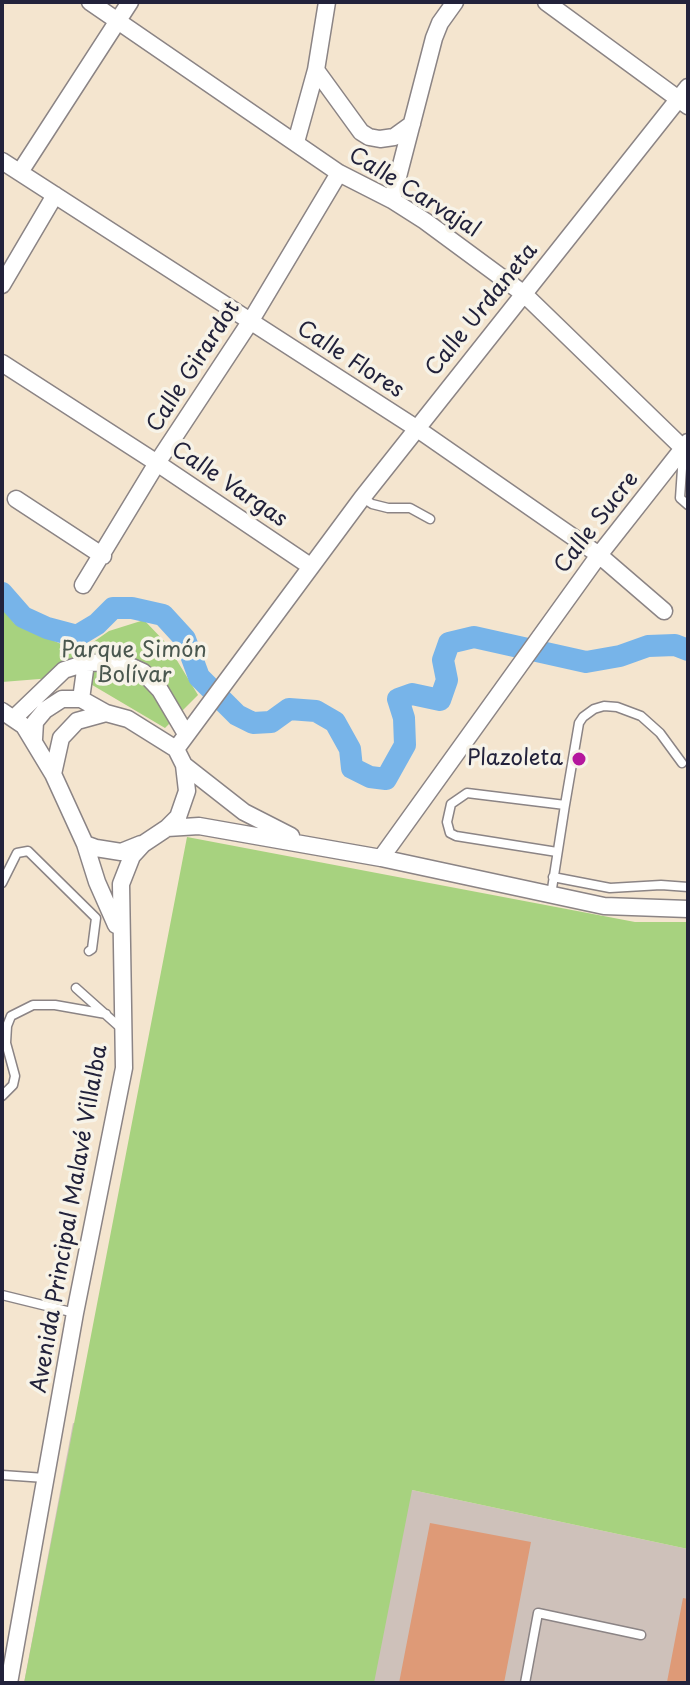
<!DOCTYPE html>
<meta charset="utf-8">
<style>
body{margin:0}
#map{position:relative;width:690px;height:1685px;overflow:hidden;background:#f4e5cf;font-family:"Playpen Sans",sans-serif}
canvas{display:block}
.frame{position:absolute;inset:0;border:4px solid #22223b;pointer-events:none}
</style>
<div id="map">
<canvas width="690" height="1685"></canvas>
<div class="frame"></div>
</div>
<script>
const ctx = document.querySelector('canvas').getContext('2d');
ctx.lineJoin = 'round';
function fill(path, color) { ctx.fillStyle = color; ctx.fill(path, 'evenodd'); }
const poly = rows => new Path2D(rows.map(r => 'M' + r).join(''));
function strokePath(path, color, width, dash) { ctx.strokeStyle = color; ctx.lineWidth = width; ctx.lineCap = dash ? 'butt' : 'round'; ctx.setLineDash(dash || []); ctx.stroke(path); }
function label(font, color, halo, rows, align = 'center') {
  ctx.font = font + ' "Playpen Sans",sans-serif'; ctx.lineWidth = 7; ctx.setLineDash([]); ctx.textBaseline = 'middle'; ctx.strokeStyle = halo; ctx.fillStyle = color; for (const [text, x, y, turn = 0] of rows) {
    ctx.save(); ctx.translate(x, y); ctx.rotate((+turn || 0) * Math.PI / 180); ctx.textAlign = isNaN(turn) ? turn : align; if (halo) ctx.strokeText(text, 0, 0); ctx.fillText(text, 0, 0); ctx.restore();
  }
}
const industrial = poly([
 [73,1423,412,1490,688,1549,688,1683,24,1683]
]);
const green = poly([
 [2,606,14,623,79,652,109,631,144,620,167,644,198,695,165,728,77,676,2,682],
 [187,837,635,922,688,922,688,1549,412,1490,374,1683,24,1683]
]);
const river = poly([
 [2,593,23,617,47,628,77,636,97,624,113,608,132,608,163,615,185,639,199,677,237,715,253,723,271,722,289,709,316,711,335,722,350,749,352,768,370,777,386,779,405,745,404,718,398,699,412,694,440,700,447,680,443,660,449,643,474,637,586,662,620,656,648,646,675,645,688,650]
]);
const building = poly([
 [430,1523,531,1542,504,1683,399,1683],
 [683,1598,688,1599,688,1683,674,1683,667,1682]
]);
const lane = poly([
 [683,454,680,498,688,505],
 [363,498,372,504,388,508,410,508,430,519],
 [565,805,579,723,583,717,594,709,604,706,617,707,641,716,660,733,682,763],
 [553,877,610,888,661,885,688,887],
 [2,883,17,853,28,851,96,918,92,949,89,951],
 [551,895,565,805,467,793,451,804,447,822,450,833,456,836,557,852],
 [76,988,123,1030],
 [2,1096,13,1085,15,1076,6,1043,7,1026,11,1016,33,1005,55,1005,106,1014],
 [2,1295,75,1313],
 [2,1475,45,1478],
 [525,1683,538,1613,641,1635]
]);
const street = poly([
 [90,2,339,173,392,200,425,221,524,294,688,453],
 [546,2,688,106],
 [316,70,361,132,369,137,380,139,394,137,412,124],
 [296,142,316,70,327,2],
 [2,161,416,428,599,555,664,611],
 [20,172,130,2],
 [392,200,434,38,440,23,455,2],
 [2,285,55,195],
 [2,363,157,463,310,566],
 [16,499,103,556],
 [83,585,157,463,250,322,339,173],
 [81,699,86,663],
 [2,711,24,726,53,774],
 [14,718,64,670,86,663,121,662,143,672,160,690,186,734],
 [34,739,35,722,45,710,62,699,81,699,106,713],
 [176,749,362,498,688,87],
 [167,828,178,817,187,791,184,765],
 [85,844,96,848,121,852,141,844],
 [381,858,599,555,688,442],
 [116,925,97,882,85,844,53,774,61,738,77,721,106,713,128,719,176,749,184,765,244,812,291,836],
 [9,1683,75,1313,124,1068,121,884,132,856,143,844,167,828,199,826,381,858,604,906,688,909]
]);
const markers = [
 [579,759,8,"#b5179e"]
];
const streetNames = [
 ["Calle Carvajal",414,193,32],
 ["Calle Urdaneta",482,310,-51],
 ["Calle Flores",350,360,33],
 ["Calle Girardot",194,367,-57],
 ["Calle Vargas",229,485,34],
 ["Calle Sucre",597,523,-52],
 ["Avenida Principal Malavé Villalba",70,1219,-80]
];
const parkNames = [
 ["Parque Simón",134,651],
 ["Bolívar",134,676]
];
const poiNames = [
 ["Plazoleta",563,759]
];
fill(industrial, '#cec1ba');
fill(green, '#a7d27f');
strokePath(river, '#77b4e9', 22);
fill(building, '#de9a77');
strokePath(lane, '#8b8485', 11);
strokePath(street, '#8b8485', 19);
strokePath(lane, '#fff', 8);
strokePath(street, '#fff', 16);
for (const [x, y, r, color] of markers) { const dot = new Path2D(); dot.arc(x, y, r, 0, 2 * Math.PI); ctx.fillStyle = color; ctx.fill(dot); strokePath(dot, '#f7f3e8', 3); }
label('22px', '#22223b', '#f7f3e8', streetNames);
label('22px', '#4a574f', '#f7f3e8', parkNames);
label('22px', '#22223b', '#f7f3e8', poiNames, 'right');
</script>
